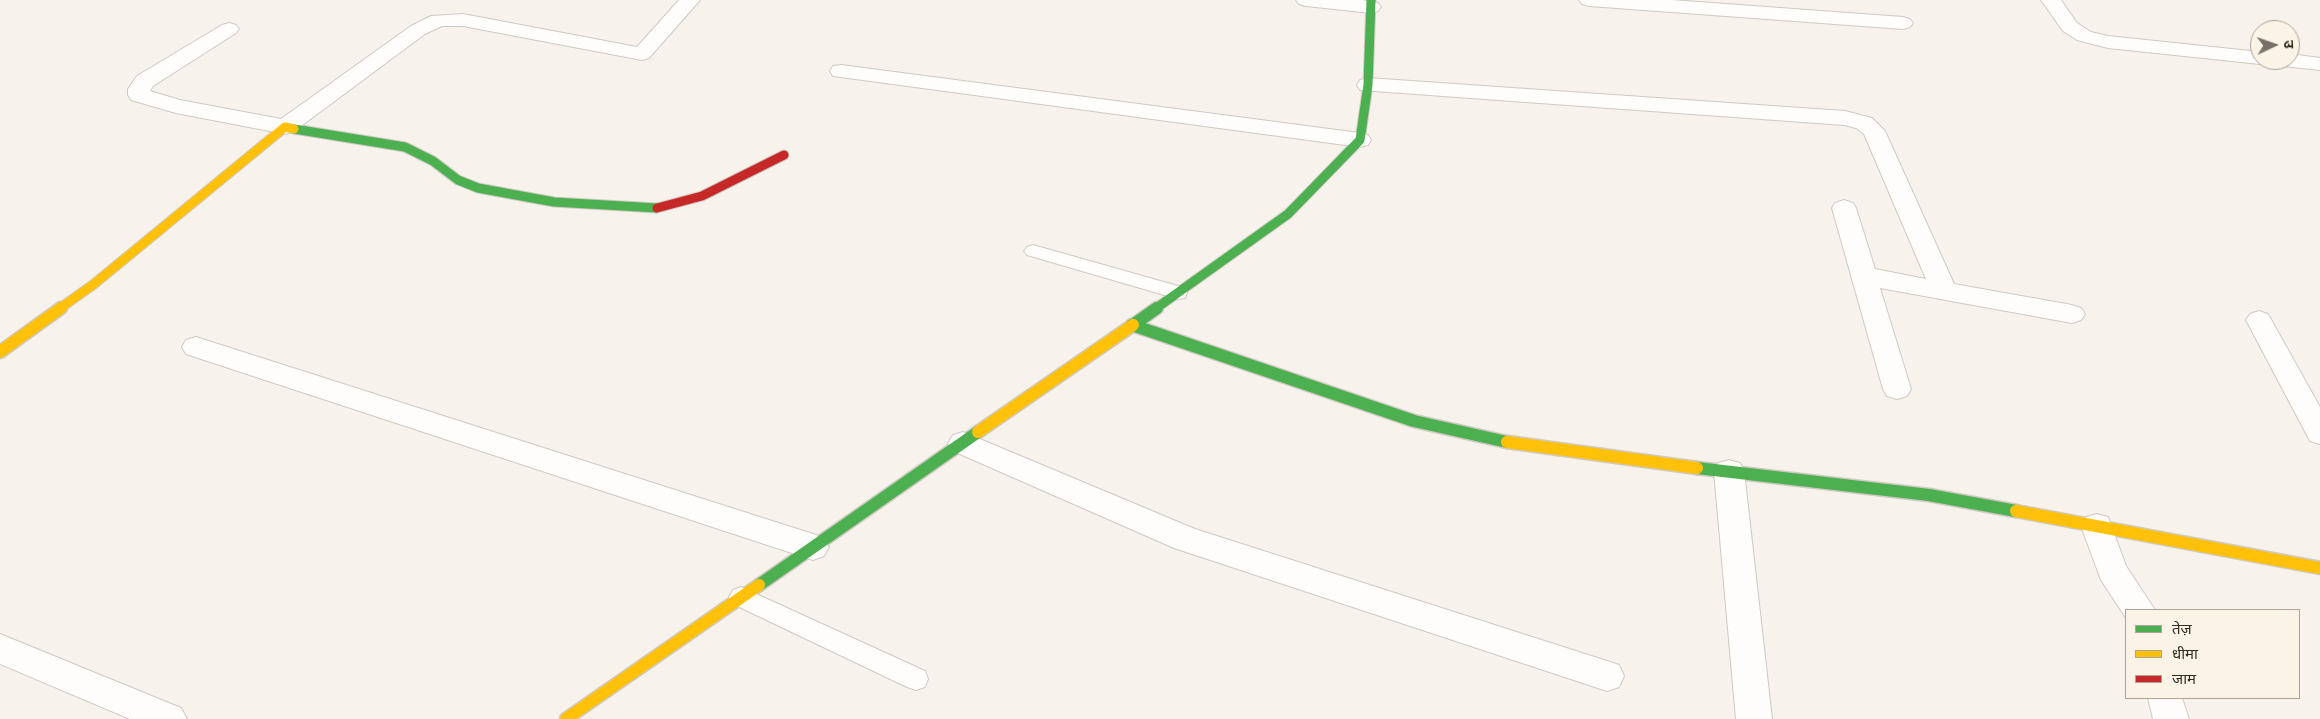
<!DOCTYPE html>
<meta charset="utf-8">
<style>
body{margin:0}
#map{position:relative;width:2320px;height:719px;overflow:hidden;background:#f7f2ec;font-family:"Archivo Narrow","Noto Sans Devanagari",sans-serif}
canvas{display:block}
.legend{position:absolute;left:2125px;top:609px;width:175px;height:90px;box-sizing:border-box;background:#fcf3e7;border:1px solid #aba397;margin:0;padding:6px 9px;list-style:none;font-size:15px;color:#322a1e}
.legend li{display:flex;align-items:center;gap:10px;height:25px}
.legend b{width:25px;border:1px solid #aba397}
.north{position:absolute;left:2250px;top:20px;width:50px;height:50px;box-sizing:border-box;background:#fcf3e7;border:1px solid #aba397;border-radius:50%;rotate:87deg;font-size:14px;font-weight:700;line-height:20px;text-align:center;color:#322a1e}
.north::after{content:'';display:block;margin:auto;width:18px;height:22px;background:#777066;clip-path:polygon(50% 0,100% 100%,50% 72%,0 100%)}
</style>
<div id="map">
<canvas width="2320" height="719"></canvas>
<ul class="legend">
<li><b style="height:6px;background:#4caf50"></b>तेज़</li>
<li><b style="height:6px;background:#ffc107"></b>धीमा</li>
<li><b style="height:6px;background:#c62828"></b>जाम</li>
</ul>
<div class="north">उ</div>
</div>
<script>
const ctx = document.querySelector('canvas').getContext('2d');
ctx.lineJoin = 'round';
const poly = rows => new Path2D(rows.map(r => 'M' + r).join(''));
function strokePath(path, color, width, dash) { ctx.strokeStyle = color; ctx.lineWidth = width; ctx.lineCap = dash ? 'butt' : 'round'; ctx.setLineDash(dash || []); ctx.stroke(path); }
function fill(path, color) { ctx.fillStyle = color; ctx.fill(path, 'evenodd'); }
const lane = poly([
 [1033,245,1185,288,1187,293,1185,298,1178,299,1027,255,1024,251,1027,247,1033,245],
 [741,587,925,671,928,679,925,687,916,690,907,687,733,604,729,597,733,590,741,587]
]);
const street = poly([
 [679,0,700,0,649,58,642,60,463,26,442,26,425,34,293,132,285,134,176,113,131,100,128,95,128,89,137,76,222,25,229,23,236,25,239,29,236,33,153,86,150,91,180,100,281,119,411,26,431,16,463,14,637,47,679,0],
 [1296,0,1362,0,1378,3,1381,7,1378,11,1371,13,1306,6,1299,4,1296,0],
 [1579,0,1671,0,1903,17,1910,19,1913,23,1910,27,1903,29,1589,6,1582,4,1579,0],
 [2041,0,2061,0,2077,23,2091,32,2108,36,2260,52,2260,60,2269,60,2260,64,2108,48,2077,40,2063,31,2041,0],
 [2290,54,2320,58,2320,70,2283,66,2276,64,2272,60,2290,60,2290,54],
 [841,65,1360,133,1368,135,1371,140,1368,145,1360,147,833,76,830,71,833,66,841,65],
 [1368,78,1845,111,1872,118,1885,131,1954,284,2072,305,2081,308,2085,314,2081,320,2072,323,1880,288,1911,389,1907,396,1897,399,1887,396,1883,389,1832,208,1835,203,1844,200,1853,203,1856,208,1875,269,1926,279,1864,134,1856,128,1844,125,1360,90,1357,85,1360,80,1368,78],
 [2259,311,2268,314,2320,407,2320,444,2310,441,2246,320,2250,314,2259,311],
 [196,337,813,534,824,538,829,547,824,556,813,560,186,354,182,347,186,340,196,337],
 [963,432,1195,529,1607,661,1619,665,1624,676,1619,687,1607,691,1174,548,953,451,948,443,953,435,963,432],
 [1729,460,1740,463,1744,471,1772,719,1736,719,1714,471,1718,463,1729,460],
 [2097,514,2108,517,2126,566,2155,610,2126,610,2126,618,2101,580,2081,526,2086,517,2097,514],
 [0,634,181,708,187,719,130,719,0,664,0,634],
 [2148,698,2182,698,2189,719,2153,719,2148,698]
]);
const fastFar1 = poly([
 [294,129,405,147,433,161,458,180,478,188,554,202,657,208],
 [1155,309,1288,214,1360,140,1368,85,1371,0]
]);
const fast = poly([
 [1132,325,1414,421,1507,442],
 [1133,325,1157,308],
 [1697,468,1929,495,2016,511],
 [759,585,978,432]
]);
const slowFar1 = poly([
 [59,309,94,284,285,127,294,129]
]);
const slow = poly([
 [0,352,61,308],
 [978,432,1133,325],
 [1507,442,1697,468],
 [2016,511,2320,568],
 [566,719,759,585]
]);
const jam = poly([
 [657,208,702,196,784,155]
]);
strokePath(lane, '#cfc9c1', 2);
strokePath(street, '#cfc9c1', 2);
strokePath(fastFar1, '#cfc9c1', 11);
strokePath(fast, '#cfc9c1', 15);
strokePath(slowFar1, '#cfc9c1', 11);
strokePath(slow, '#cfc9c1', 15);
strokePath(jam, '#cfc9c1', 11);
fill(lane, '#fefdfc');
fill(street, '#fefdfc');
strokePath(fastFar1, '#4caf50', 9);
strokePath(fast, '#4caf50', 12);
strokePath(slowFar1, '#ffc107', 9);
strokePath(slow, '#ffc107', 12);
strokePath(jam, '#c62828', 9);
</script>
